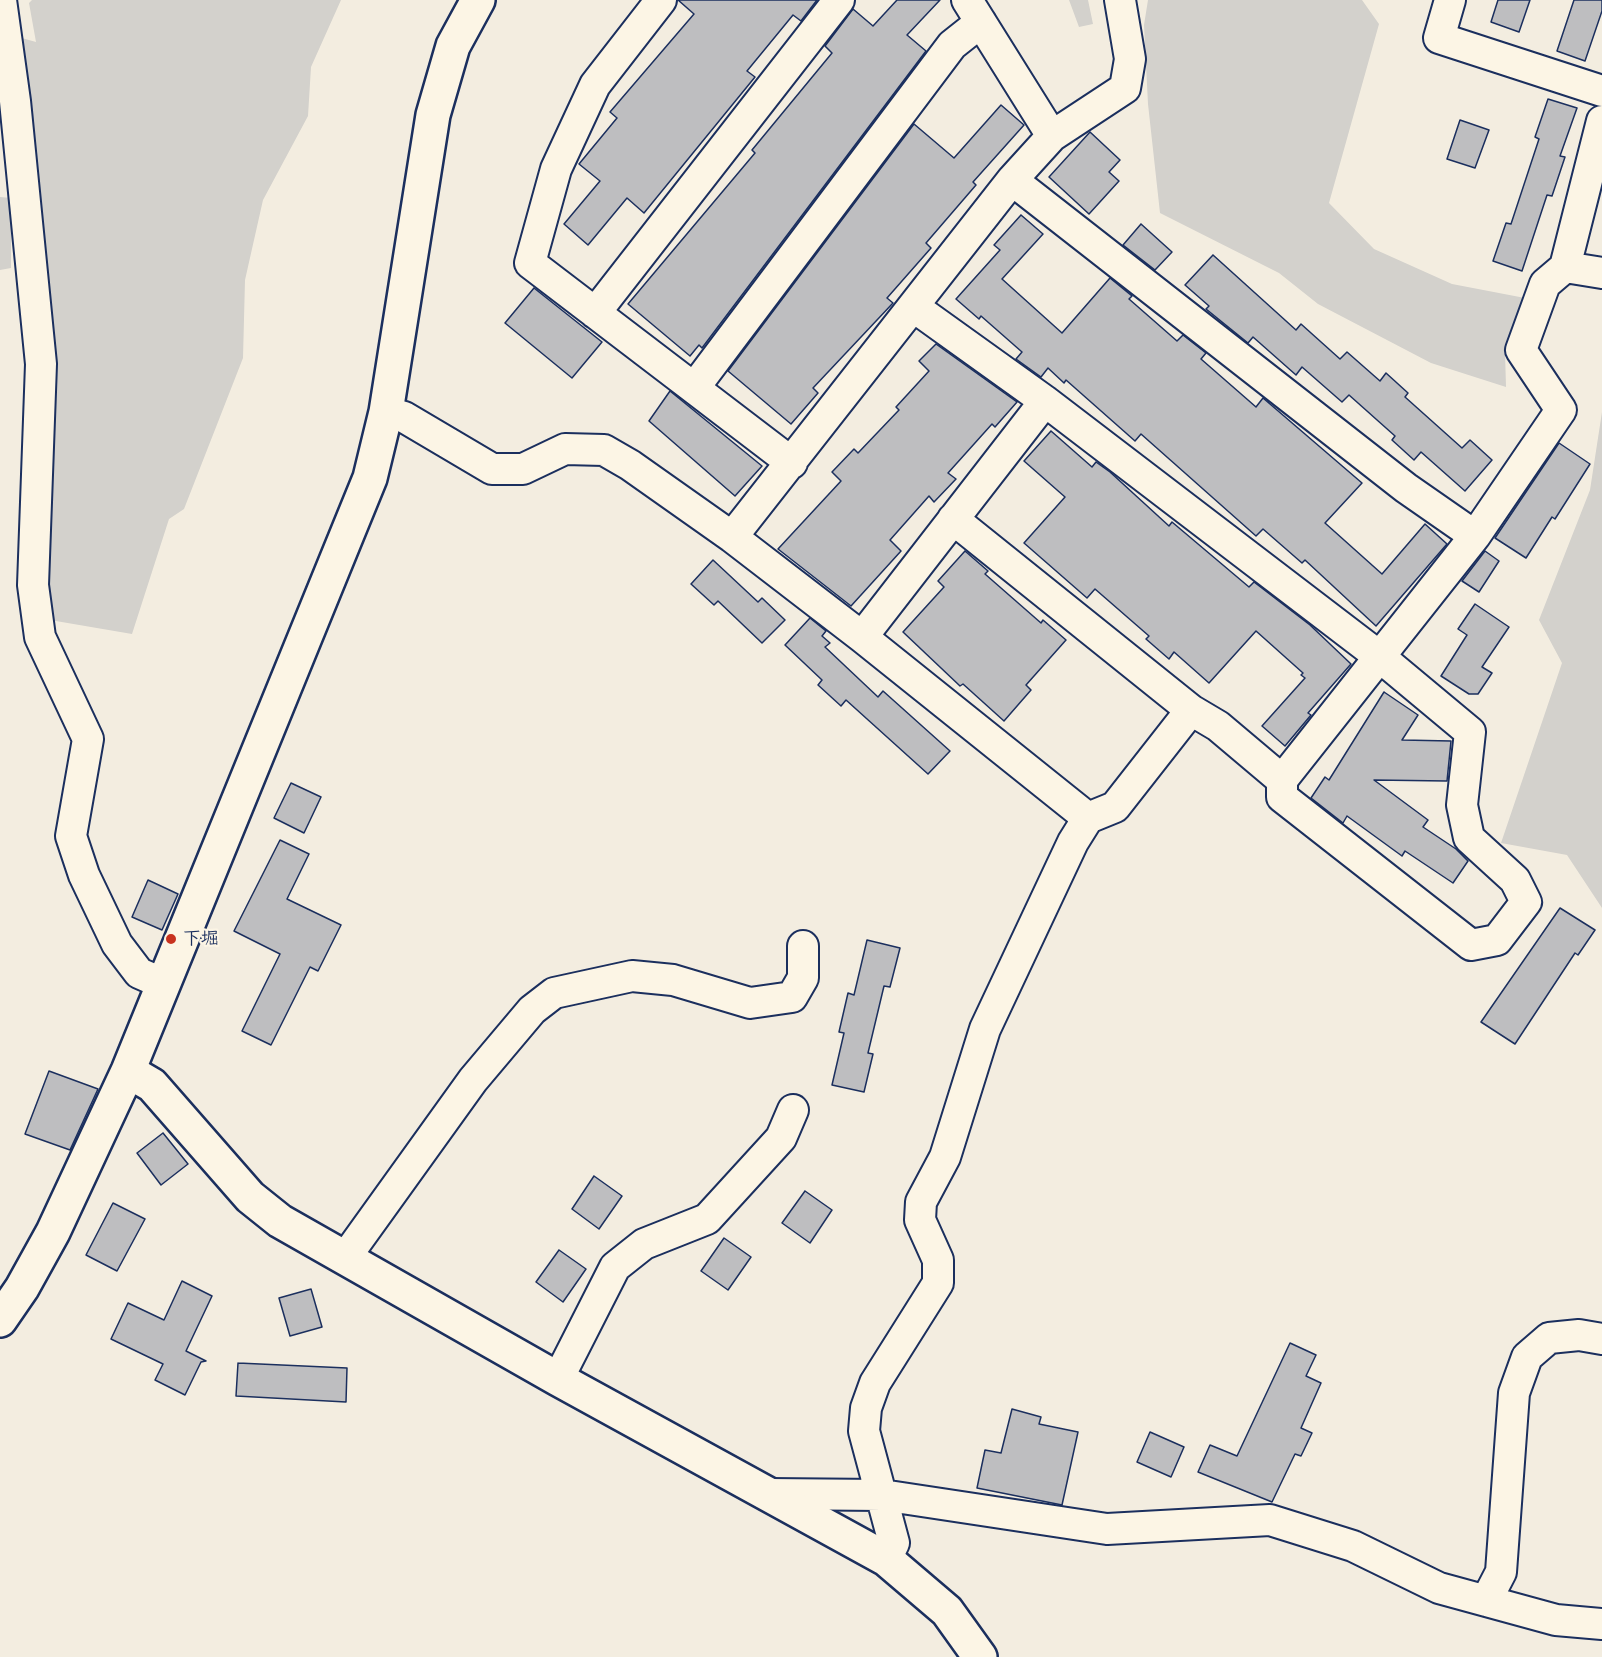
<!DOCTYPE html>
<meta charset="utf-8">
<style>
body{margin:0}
canvas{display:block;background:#f3ede0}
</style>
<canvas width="1602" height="1657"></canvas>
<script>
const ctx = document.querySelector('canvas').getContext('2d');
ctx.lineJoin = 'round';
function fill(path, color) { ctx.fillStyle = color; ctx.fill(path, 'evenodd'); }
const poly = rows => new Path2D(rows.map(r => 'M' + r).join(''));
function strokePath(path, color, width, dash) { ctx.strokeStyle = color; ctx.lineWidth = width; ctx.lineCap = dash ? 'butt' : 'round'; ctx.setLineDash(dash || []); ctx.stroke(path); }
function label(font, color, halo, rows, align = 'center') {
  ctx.font = font + ' "Balsamiq Sans","Klee One",sans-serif'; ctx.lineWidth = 4.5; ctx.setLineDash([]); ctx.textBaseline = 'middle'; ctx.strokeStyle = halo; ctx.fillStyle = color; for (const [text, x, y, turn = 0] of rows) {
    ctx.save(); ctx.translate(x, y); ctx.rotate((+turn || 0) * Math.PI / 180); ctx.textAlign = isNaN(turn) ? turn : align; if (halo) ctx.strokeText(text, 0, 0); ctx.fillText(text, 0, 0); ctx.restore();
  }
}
const green = poly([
 [32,0,341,0,311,67,308,116,263,200,245,280,243,358,184,509,169,519,132,634,50,620,18,37,36,42,29,3],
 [1069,0,1088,0,1093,24,1079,27],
 [1148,0,1362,0,1379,24,1329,203,1374,249,1452,284,1525,298,1505,352,1506,387,1431,363,1318,304,1279,273,1160,213,1148,104,1144,25],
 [0,197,11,198,11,268,0,270],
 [1602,412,1602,908,1567,855,1501,843,1562,663,1539,620,1590,490]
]);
const building = poly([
 [678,0,817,0,801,21,793,15,747,71,755,77,644,213,627,198,588,245,564,224,600,181,579,164,617,118,610,112,694,14,678,0],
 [897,0,940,0,907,35,926,51,702,348,699,345,690,356,628,304,755,153,752,150,832,53,825,46,853,9,873,26,897,0],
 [1498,0,1530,0,1519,32,1491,22,1498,0],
 [1574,0,1602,0,1602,11,1585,61,1557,51,1574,0],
 [1548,99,1577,108,1560,156,1565,157,1552,196,1547,195,1522,271,1493,261,1506,223,1511,224,1539,139,1535,137,1548,99],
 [1001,105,1024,125,973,182,976,185,926,243,931,248,887,298,893,303,813,388,818,393,791,424,728,371,914,124,954,158,1001,105],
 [1460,120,1489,130,1475,168,1447,159,1460,120],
 [1090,132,1120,160,1109,172,1119,181,1089,214,1049,177,1090,132],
 [1021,215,1043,234,1002,279,1062,333,1110,278,1132,296,1129,299,1177,341,1183,335,1206,353,1201,359,1256,407,1263,398,1362,483,1325,523,1382,574,1425,524,1447,544,1376,626,1305,560,1302,563,1263,529,1256,536,1141,434,1135,441,1066,380,1064,383,1048,368,1041,377,1016,359,1022,352,981,316,979,319,956,299,1000,250,994,245,1021,215],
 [1141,224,1172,252,1155,270,1123,245,1141,224],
 [1213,255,1296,330,1301,324,1340,359,1347,352,1380,381,1386,373,1408,393,1405,397,1462,448,1470,440,1492,460,1465,491,1421,452,1414,460,1392,440,1395,436,1349,395,1342,402,1302,367,1296,375,1253,337,1248,343,1206,309,1209,306,1185,285,1213,255],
 [534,288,602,342,572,378,505,323,534,288],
 [936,344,1017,402,995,427,992,424,948,473,956,479,934,502,929,496,890,540,901,551,851,606,778,549,841,481,832,472,854,449,858,453,899,410,896,407,929,371,919,361,936,344],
 [670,391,762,466,735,496,649,421,670,391],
 [1051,431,1092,467,1096,462,1110,472,1169,526,1172,522,1249,587,1254,582,1310,625,1351,664,1308,713,1311,715,1285,746,1262,726,1305,678,1301,675,1303,673,1256,631,1209,683,1174,652,1169,659,1146,639,1149,636,1095,589,1087,598,1024,543,1065,497,1024,461,1051,431],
 [1559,443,1590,464,1555,519,1552,517,1526,558,1495,538,1559,443],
 [965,551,988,571,985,574,1041,623,1043,620,1066,640,1026,685,1031,690,1004,721,963,684,960,686,903,632,944,587,938,581,965,551],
 [1485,551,1499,561,1479,592,1462,581,1485,551],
 [713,560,758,602,762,598,785,620,762,643,718,601,714,605,691,584,713,560],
 [1475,604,1509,627,1482,667,1492,673,1478,694,1469,694,1441,676,1467,635,1458,629,1475,604],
 [810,618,826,631,822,636,830,643,825,647,878,697,883,691,950,751,928,774,846,700,841,706,818,685,822,680,785,645,810,618],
 [1384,692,1418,715,1402,740,1451,741,1447,781,1374,780,1428,820,1423,827,1456,849,1468,861,1453,883,1405,851,1402,856,1347,816,1343,823,1311,798,1325,777,1329,780,1384,692],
 [291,783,321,797,304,833,274,818,291,783],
 [280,840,309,854,287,899,341,925,318,971,310,967,271,1045,242,1031,280,954,234,931,280,840],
 [148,880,178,894,162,930,132,917,148,880],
 [1560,908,1595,930,1578,955,1575,953,1515,1044,1481,1022,1560,908],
 [867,940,900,948,890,987,884,986,868,1053,873,1054,864,1092,832,1085,844,1033,839,1032,848,993,854,995,867,940],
 [49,1071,98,1089,70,1150,25,1134,49,1071],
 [163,1133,188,1164,161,1185,137,1153,163,1133],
 [594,1176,622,1196,599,1229,572,1209,594,1176],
 [805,1191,832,1210,810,1243,782,1223,805,1191],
 [113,1203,145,1219,117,1271,86,1255,113,1203],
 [724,1238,751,1257,728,1290,701,1271,724,1238],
 [559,1250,586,1269,563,1302,536,1282,559,1250],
 [182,1281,212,1296,186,1351,206,1361,201,1362,185,1395,155,1380,163,1364,111,1339,128,1303,164,1320,182,1281],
 [311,1289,322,1327,290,1336,279,1298,311,1289],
 [1290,1343,1316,1355,1306,1376,1321,1383,1301,1428,1312,1433,1301,1456,1295,1454,1272,1502,1198,1472,1210,1445,1237,1456,1290,1343],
 [238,1363,347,1368,346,1402,236,1396,238,1363],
 [1012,1409,1041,1417,1039,1424,1078,1432,1062,1505,977,1488,985,1450,1001,1453,1012,1409],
 [1150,1432,1184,1447,1171,1477,1137,1462,1150,1432]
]);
const minor = poly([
 [1,0,15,101,41,364,33,585,40,637,88,739,71,836,84,875,117,944,139,973,164,984],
 [661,0,595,85,556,169,530,263,792,463],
 [1450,0,1439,38,1602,91],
 [1602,121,1565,267,1602,273],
 [1052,136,1125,88,1130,59,1120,0],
 [914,307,1045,401,1380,657,1470,732,1462,805,1469,838,1515,880,1526,902,1497,940,1471,945,1282,797,1282,780],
 [595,313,839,0],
 [694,388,952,45,981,22],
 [386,412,404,417,492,469,523,469,565,449,604,450,630,465,732,537,862,637,1088,818],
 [953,519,1191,710],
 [1475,536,1561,410,1521,350,1545,284,1565,267],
 [732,537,1012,180,1052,136,967,0],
 [862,637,1045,401],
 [345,1258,473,1080,532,1010,554,993,632,976,673,980,750,1003,792,997,803,978,803,946],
 [558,1379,615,1267,644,1244,707,1219,781,1138,793,1110],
 [768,1494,882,1495,1107,1529,1270,1520,1353,1546,1439,1588,1556,1620,1602,1624],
 [886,1559,894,1543,864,1431,866,1408,875,1383,938,1283,938,1260,920,1220,921,1202,945,1157,985,1029,1073,842,1088,818,1115,807,1191,710,1218,726,1282,780,1475,536,1406,488,1012,180],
 [1486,1601,1501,1572,1514,1393,1527,1357,1549,1338,1579,1335,1602,1339]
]);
const tertiary = poly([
 [128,1071,152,1085,250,1197,280,1221,558,1379,886,1559,947,1611,980,1657],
 [0,1320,22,1288,53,1232,128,1071,370,478,386,412,433,115,453,46,478,0]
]);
const markers = [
 [171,939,6,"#c8321e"]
];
const poiNames = [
 ["下堀",183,939]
];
fill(green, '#d3d1cc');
fill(building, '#bebec0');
strokePath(building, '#1b2f5e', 1.5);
strokePath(minor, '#1b2f5e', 34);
strokePath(tertiary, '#1b2f5e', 38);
strokePath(minor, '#fcf5e5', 30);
strokePath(tertiary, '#fcf5e5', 33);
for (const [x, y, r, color] of markers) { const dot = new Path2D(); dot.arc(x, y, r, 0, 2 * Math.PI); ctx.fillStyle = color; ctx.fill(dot); strokePath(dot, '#fcf5e5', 2); }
label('bold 18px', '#1b2f5e', '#fcf5e5', poiNames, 'left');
</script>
